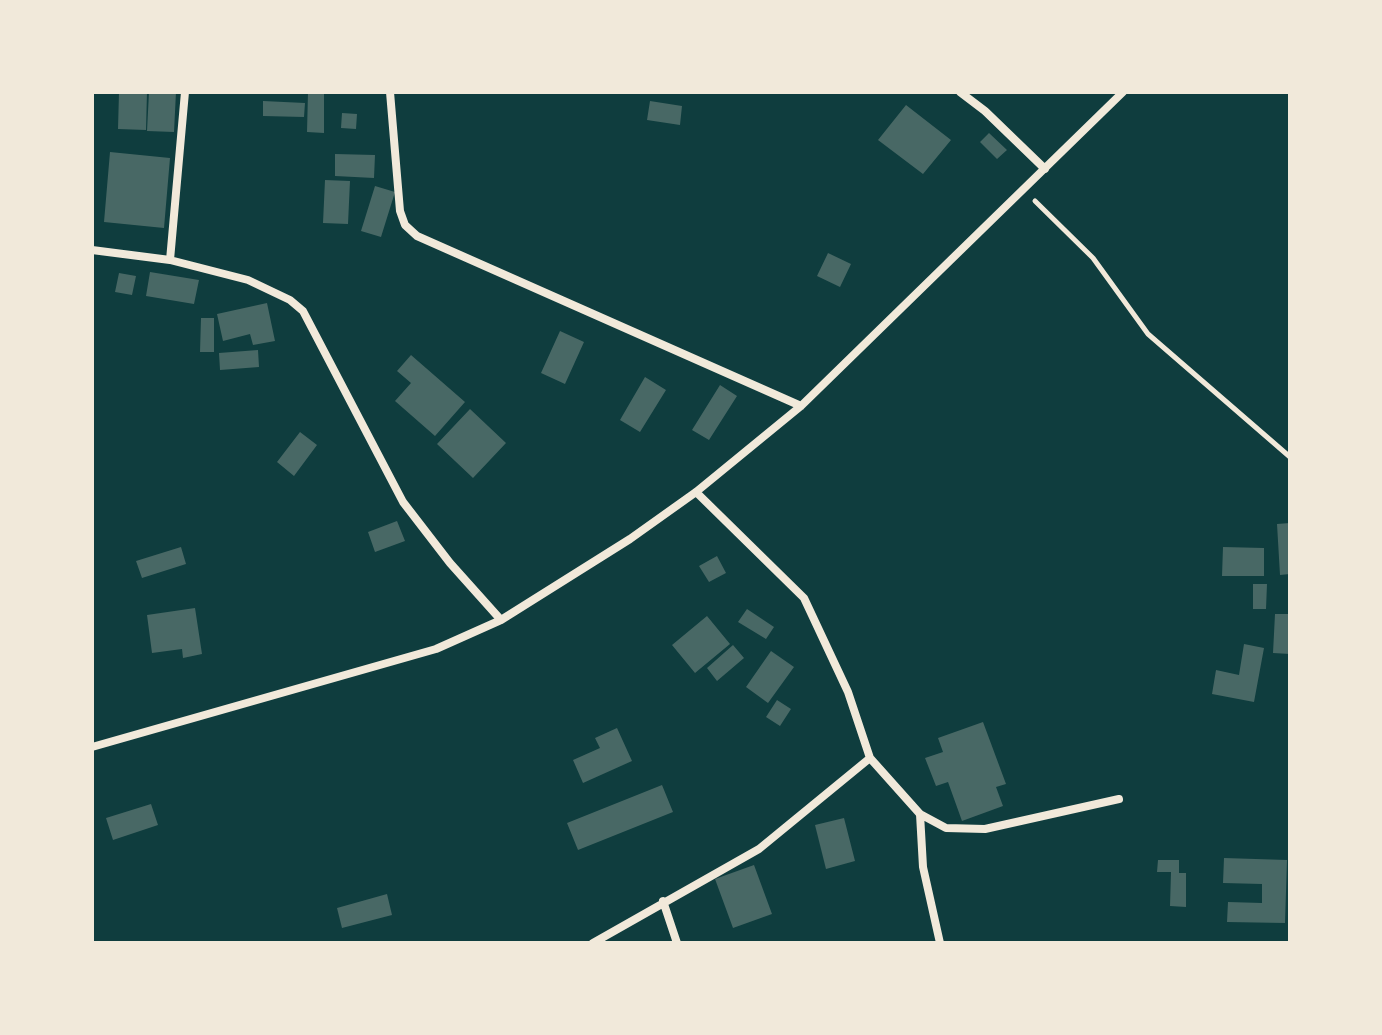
<!DOCTYPE html>
<style>
body{margin:0}
#map{position:relative;width:1382px;height:1035px;overflow:hidden;background:#0f3d3e;font-family:"Noto Serif",serif}
canvas{display:block}
.frame{position:absolute;inset:0;border:94px solid #f1e9da;pointer-events:none}
</style>
<div id="map">
<canvas width="1382" height="1035"></canvas>
<div class="frame"></div>
</div>
<script>
const ctx = document.querySelector('canvas').getContext('2d');
ctx.lineJoin = 'round';
function fill(path, color) { ctx.fillStyle = color; ctx.fill(path, 'evenodd'); }
const poly = rows => new Path2D(rows.map(r => 'M' + r).join(''));
function strokePath(path, color, width, dash) { ctx.strokeStyle = color; ctx.lineWidth = width; ctx.lineCap = dash ? 'butt' : 'round'; ctx.setLineDash(dash || []); ctx.stroke(path); }
const building = poly([
 [119,92,147,92,146,130,118,129],
 [149,92,176,92,174,132,147,131],
 [308,92,324,92,324,133,307,132],
 [263,101,305,103,304,117,263,116],
 [650,101,682,106,680,125,647,120],
 [906,105,951,140,923,174,878,140],
 [342,113,357,114,356,129,341,128],
 [989,133,1007,150,997,159,980,142],
 [110,152,170,158,164,228,104,222],
 [335,154,375,155,374,178,335,176],
 [325,180,350,181,348,224,323,223],
 [375,186,395,192,381,237,361,231],
 [828,253,851,264,840,287,817,276],
 [150,272,199,280,194,304,146,296],
 [119,273,136,276,132,295,115,292],
 [267,303,275,341,253,345,250,334,223,341,217,314],
 [201,318,214,318,214,352,200,352],
 [560,331,584,342,565,384,541,373],
 [258,350,259,367,220,370,219,353],
 [411,355,465,402,435,436,395,401,411,383,397,371],
 [645,377,666,390,640,432,620,420],
 [720,385,737,396,709,440,692,430],
 [470,409,506,443,473,478,437,444],
 [300,432,317,445,294,476,277,462],
 [397,521,405,541,375,552,368,532],
 [1290,523,1290,574,1280,575,1277,524],
 [181,547,186,564,142,578,136,561],
 [1223,547,1264,548,1264,576,1222,576],
 [717,556,726,573,709,582,699,566],
 [1253,584,1267,584,1266,609,1253,609],
 [195,608,202,654,183,658,182,649,152,653,147,615],
 [747,609,774,627,766,639,738,622],
 [1275,614,1290,614,1290,654,1273,653],
 [707,616,730,644,695,673,672,645],
 [1244,644,1264,648,1254,702,1212,694,1216,670,1239,675],
 [733,645,744,658,717,681,707,668],
 [771,651,794,667,768,703,746,687],
 [777,700,791,709,780,726,766,717],
 [983,722,1006,784,996,787,1003,806,962,821,948,782,936,786,925,758,943,752,938,738],
 [617,728,632,761,583,783,573,760,600,748,595,738],
 [662,785,673,812,578,850,567,823],
 [151,804,158,825,113,840,106,818],
 [844,818,855,861,826,869,815,825],
 [1224,858,1287,860,1285,923,1227,922,1228,902,1262,903,1262,884,1223,883],
 [1158,860,1179,860,1179,873,1186,873,1186,907,1170,906,1171,872,1157,872],
 [754,865,772,914,733,928,715,879],
 [387,894,392,915,342,928,337,908]
]);
const path = poly([
 [1035,201,1093,258,1148,334,1290,457]
]);
const minor = poly([
 [390,92,400,211,405,225,417,236,801,406],
 [960,92,985,111,1045,169],
 [92,250,170,260,248,280,290,300,303,311,403,502,450,563,501,620],
 [170,260,185,92],
 [696,492,804,598,848,692,870,758,920,814,946,828,985,829,1119,799],
 [92,747,436,649,501,620,630,539,696,492,801,406,1123,92],
 [920,814,923,867,940,943],
 [663,901,677,943],
 [593,943,759,849,870,758]
]);
fill(building, '#486865');
strokePath(path, '#f1e9da', 5);
strokePath(minor, '#f1e9da', 8);
</script>
